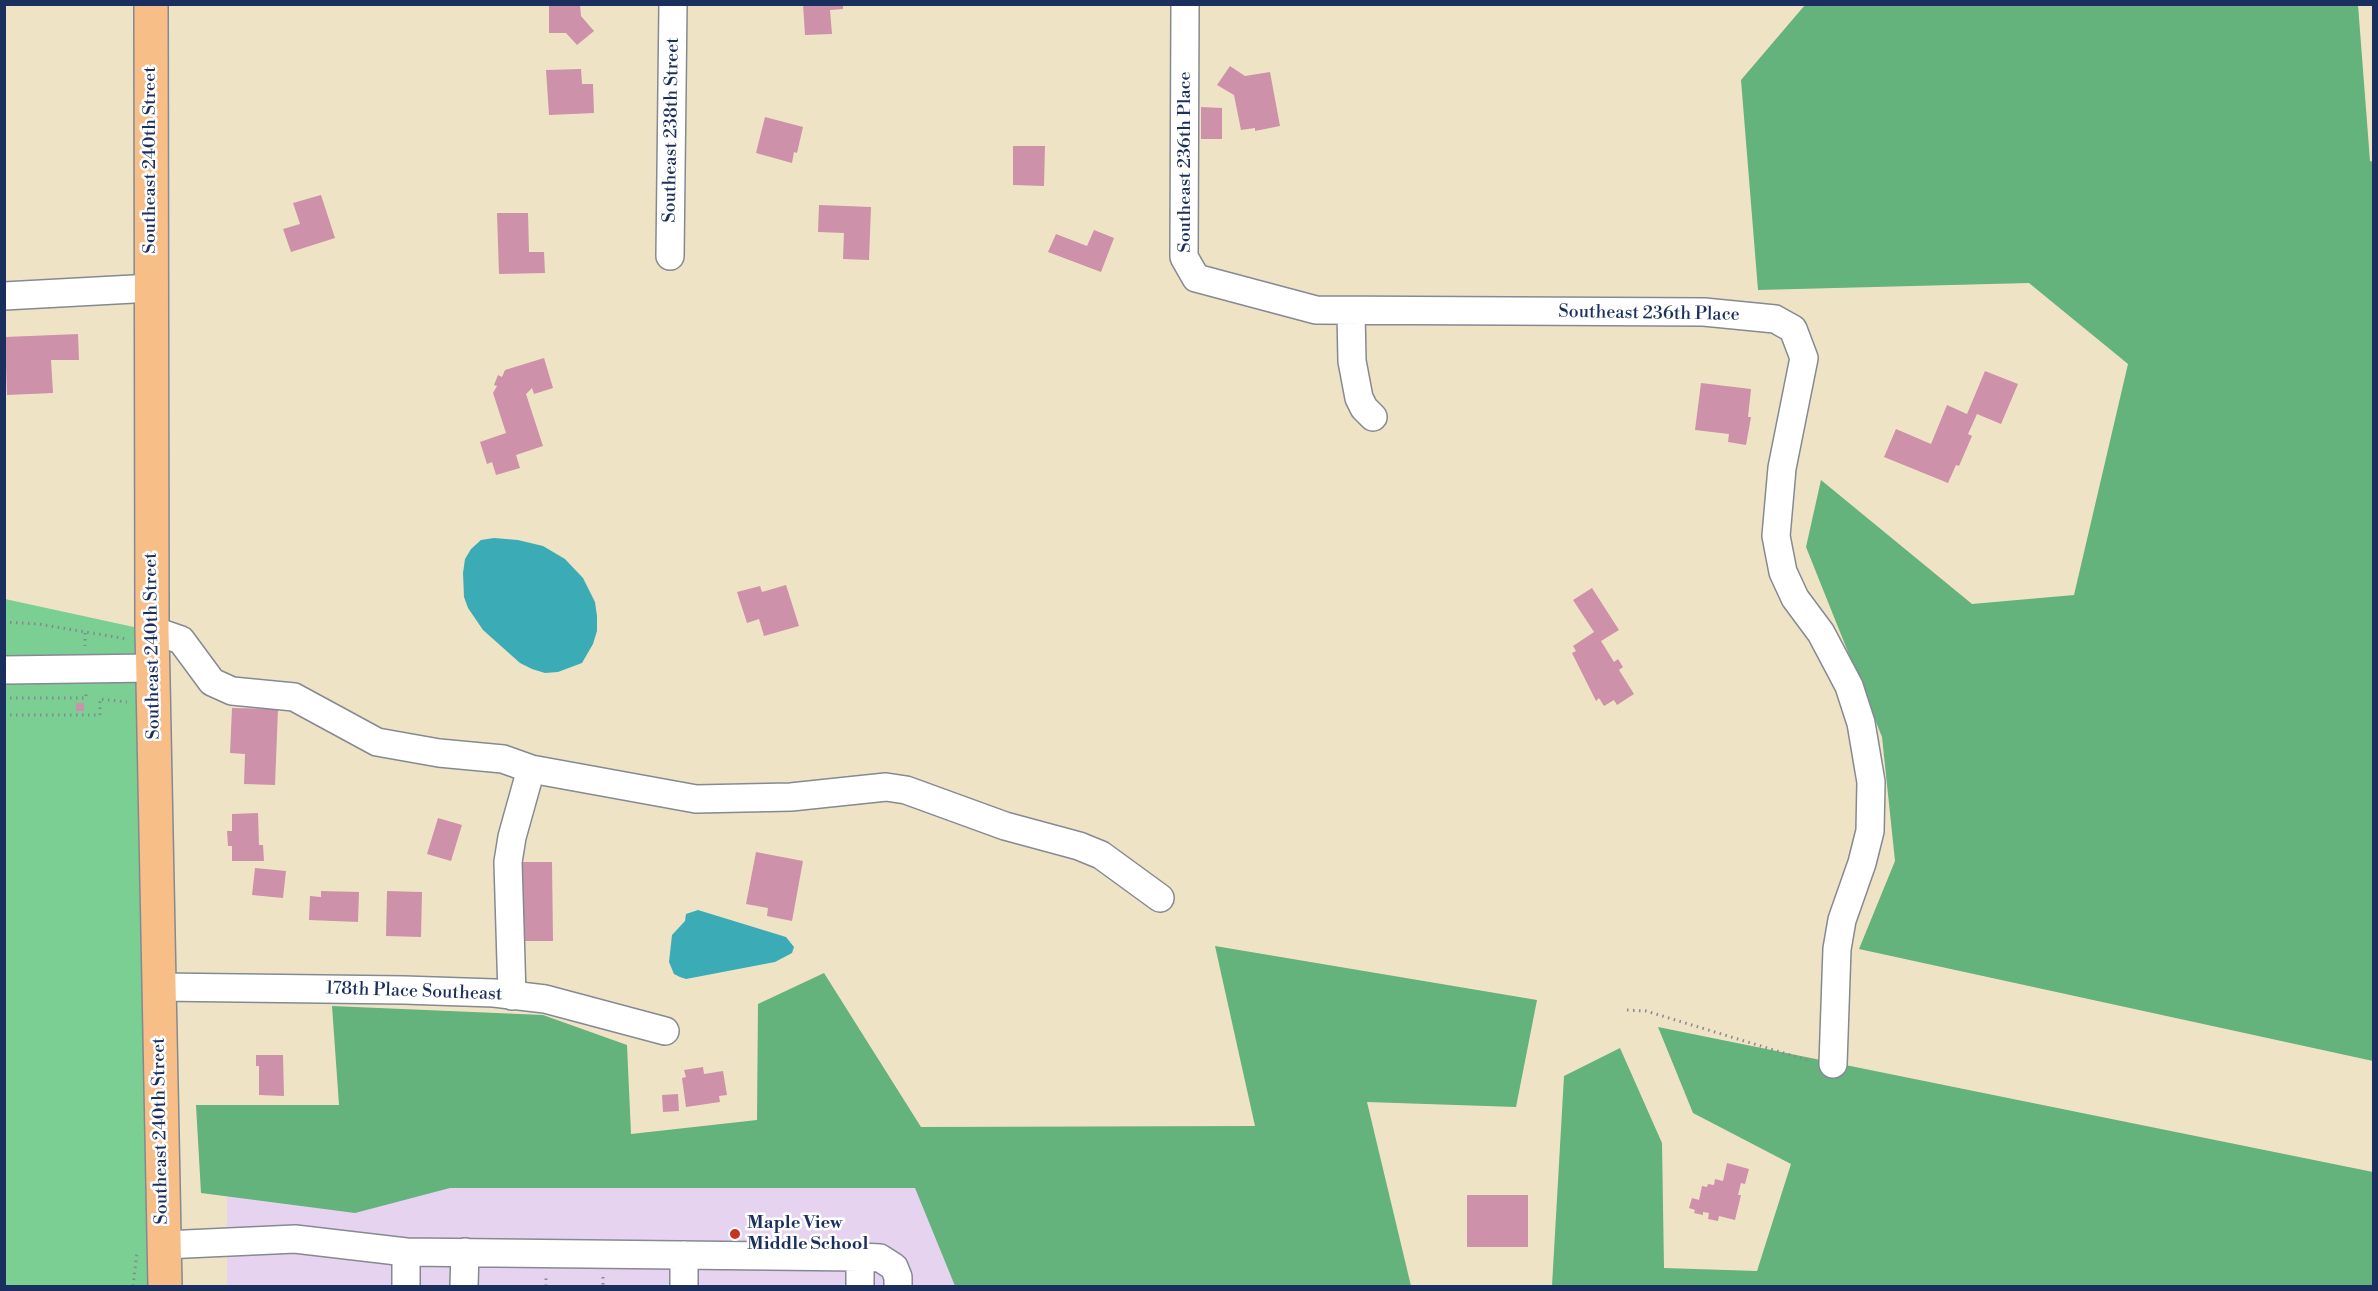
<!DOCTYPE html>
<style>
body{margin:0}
#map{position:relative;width:2378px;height:1291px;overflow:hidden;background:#efe3c6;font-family:"Libre Bodoni",serif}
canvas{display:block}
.frame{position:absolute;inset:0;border:6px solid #1b2f5e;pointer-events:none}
</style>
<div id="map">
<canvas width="2378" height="1291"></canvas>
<div class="frame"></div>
</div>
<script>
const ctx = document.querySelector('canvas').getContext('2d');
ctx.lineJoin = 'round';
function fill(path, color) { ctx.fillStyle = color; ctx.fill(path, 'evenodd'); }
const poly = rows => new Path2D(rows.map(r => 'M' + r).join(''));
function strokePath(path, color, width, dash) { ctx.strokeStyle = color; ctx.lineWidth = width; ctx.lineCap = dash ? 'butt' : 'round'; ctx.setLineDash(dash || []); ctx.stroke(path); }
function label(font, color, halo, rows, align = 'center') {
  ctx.font = font + ' "Libre Bodoni",serif'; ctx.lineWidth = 5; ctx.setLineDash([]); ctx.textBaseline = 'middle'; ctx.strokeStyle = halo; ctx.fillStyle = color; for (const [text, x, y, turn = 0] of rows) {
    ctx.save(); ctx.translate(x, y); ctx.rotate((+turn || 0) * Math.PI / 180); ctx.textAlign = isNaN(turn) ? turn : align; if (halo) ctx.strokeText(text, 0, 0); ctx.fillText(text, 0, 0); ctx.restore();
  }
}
const built = poly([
 [1243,1171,1243,1286,227,1286,227,1182]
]);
const green = poly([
 [5,599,143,629,150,1286,5,1286]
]);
const forest = poly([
 [1805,5,2358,5,2370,161,2374,162,2373,1061,1859,949,1895,861,1882,737,1806,547,1821,480,1972,604,2074,595,2128,364,2029,283,1758,290,1741,80],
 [1215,946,1537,1000,1516,1107,1367,1102,1411,1286,955,1286,915,1188,450,1188,355,1213,201,1193,196,1105,339,1105,332,1006,543,1015,627,1045,631,1134,757,1120,758,1004,824,973,921,1127,1255,1126],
 [1658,1027,2373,1172,2373,1286,1552,1286,1564,1076,1620,1048,1662,1143,1664,1268,1757,1271,1791,1164,1693,1113]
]);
const water = poly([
 [494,538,518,540,543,546,565,559,583,578,595,602,597,616,597,631,593,644,582,663,558,672,545,673,532,669,520,663,483,630,468,608,464,597,463,573,465,559,471,549,481,540],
 [698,910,786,937,794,947,792,953,775,962,686,979,680,977,674,974,669,962,672,935,685,921,686,914]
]);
const building = poly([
 [549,4,580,4,581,16,594,31,577,45,566,33,549,33],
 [803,4,843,4,843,9,830,10,832,34,805,35],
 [1230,66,1245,76,1270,72,1280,126,1255,131,1255,128,1241,130,1234,95,1217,85],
 [581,69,582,84,593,84,594,113,549,115,546,70],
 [1201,107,1222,108,1222,139,1201,139],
 [765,117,803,127,797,153,794,152,792,163,756,153],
 [1013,146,1045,146,1044,186,1013,185],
 [321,195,335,238,291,252,283,229,300,224,293,203],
 [819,205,871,207,869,260,843,259,844,233,818,232],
 [497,213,528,213,529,252,544,252,545,273,499,274],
 [1094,230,1114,238,1101,272,1048,252,1056,234,1087,246],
 [78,334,79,360,51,360,53,393,7,395,5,337],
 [544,358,553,388,534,394,532,388,526,394,543,446,516,455,520,468,496,475,492,462,487,464,480,442,506,433,493,393,497,386,494,385,498,375,502,377,505,370],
 [1985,371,2018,384,2001,424,1977,414,1968,434,1972,436,1959,466,1956,465,1948,483,1884,457,1896,429,1931,444,1947,405,1967,414],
 [1701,383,1751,389,1748,417,1751,417,1746,445,1728,442,1729,434,1695,430],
 [786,585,799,626,764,636,759,619,747,623,737,592,760,586,762,592],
 [1592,588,1619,630,1601,641,1614,662,1618,659,1623,667,1619,670,1634,694,1617,705,1614,700,1604,706,1599,698,1596,701,1572,653,1576,651,1573,646,1594,632,1573,600],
 [76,703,84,703,84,711,76,711],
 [232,708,278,709,275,785,244,784,245,754,230,753],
 [258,813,259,845,263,845,264,861,232,861,232,846,228,846,227,831,232,831,232,814],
 [438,818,462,825,451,861,427,854],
 [756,852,803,861,792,921,767,916,768,908,746,904],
 [515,862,552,862,553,941,516,941],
 [255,868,286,871,283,898,252,895],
 [321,891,359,892,358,922,309,920,310,896,321,897],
 [387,891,422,892,421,937,386,936],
 [256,1055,283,1055,284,1096,259,1095,259,1066,256,1066],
 [703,1067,704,1074,723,1071,727,1095,719,1096,720,1102,686,1107,682,1078,686,1077,684,1070],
 [678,1094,679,1111,663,1112,662,1095],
 [1727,1163,1749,1169,1745,1184,1741,1183,1738,1195,1741,1195,1735,1220,1719,1216,1718,1221,1708,1219,1709,1213,1703,1212,1703,1215,1694,1213,1695,1210,1689,1208,1692,1198,1699,1200,1702,1186,1707,1187,1708,1184,1714,1185,1715,1179,1723,1181],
 [1467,1195,1528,1195,1528,1247,1467,1247]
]);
const path = poly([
 [4,622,39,624,127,639],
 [85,633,85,646],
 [4,698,86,698,86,692],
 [4,715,100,715,100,699,127,702],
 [1627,1010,1646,1011,1810,1061],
 [603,1277,603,1286],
 [133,1286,137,1253],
 [546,1286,546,1276]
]);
const minor = poly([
 [1185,4,1184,257,1196,278,1316,310,1704,312,1775,319,1793,329,1804,358,1782,468,1776,536,1783,572,1795,598,1821,633,1849,686,1861,723,1871,782,1870,831,1862,863,1842,920,1837,949,1833,1064],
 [670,256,673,4],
 [4,296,152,288],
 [1351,312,1352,361,1359,398,1364,408,1373,417],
 [152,630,181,640,212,682,232,691,294,697,377,742,439,753,503,759,531,769,696,799,791,797,886,787,906,790,1005,826,1079,846,1101,855,1160,898],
 [4,670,153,668],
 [158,987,404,990,494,993,545,999,665,1031],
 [512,996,508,862,512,837,531,769],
 [164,1245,295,1239,406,1252,406,1286],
 [406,1252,860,1257,860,1286],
 [860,1257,880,1258,894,1267,898,1277,898,1286],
 [464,1286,465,1252],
 [684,1286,684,1255]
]);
const major = poly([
 [151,4,152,630,165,1286]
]);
const markers = [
 [735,1234,6,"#c8321e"]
];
const streetNames = [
 ["Southeast 238th Street",672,130,-89],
 ["Southeast 240th Street",151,160,-90],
 ["Southeast 236th Place",1186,162,-90],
 ["Southeast 236th Place",1649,314,1],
 ["Southeast 240th Street",153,646,-91],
 ["178th Place Southeast",414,992,2],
 ["Southeast 240th Street",161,1131,-91]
];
const poiNames = [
 ["Maple View",747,1224],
 ["Middle School",747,1245]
];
fill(built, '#e6d3f0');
fill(green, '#7bcf92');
fill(forest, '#64b27c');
fill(water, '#3bacb6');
fill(building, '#cd91a9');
strokePath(minor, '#858992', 30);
strokePath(major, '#858992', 36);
strokePath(path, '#858992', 3, [1.5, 4.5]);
strokePath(minor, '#fff', 27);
strokePath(major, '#f7be88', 33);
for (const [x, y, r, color] of markers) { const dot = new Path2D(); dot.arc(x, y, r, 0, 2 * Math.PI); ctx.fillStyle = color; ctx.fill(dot); strokePath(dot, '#fff', 2); }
label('18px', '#1b2f5e', '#fff', streetNames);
label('bold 18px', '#1b2f5e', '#fff', poiNames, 'left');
</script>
